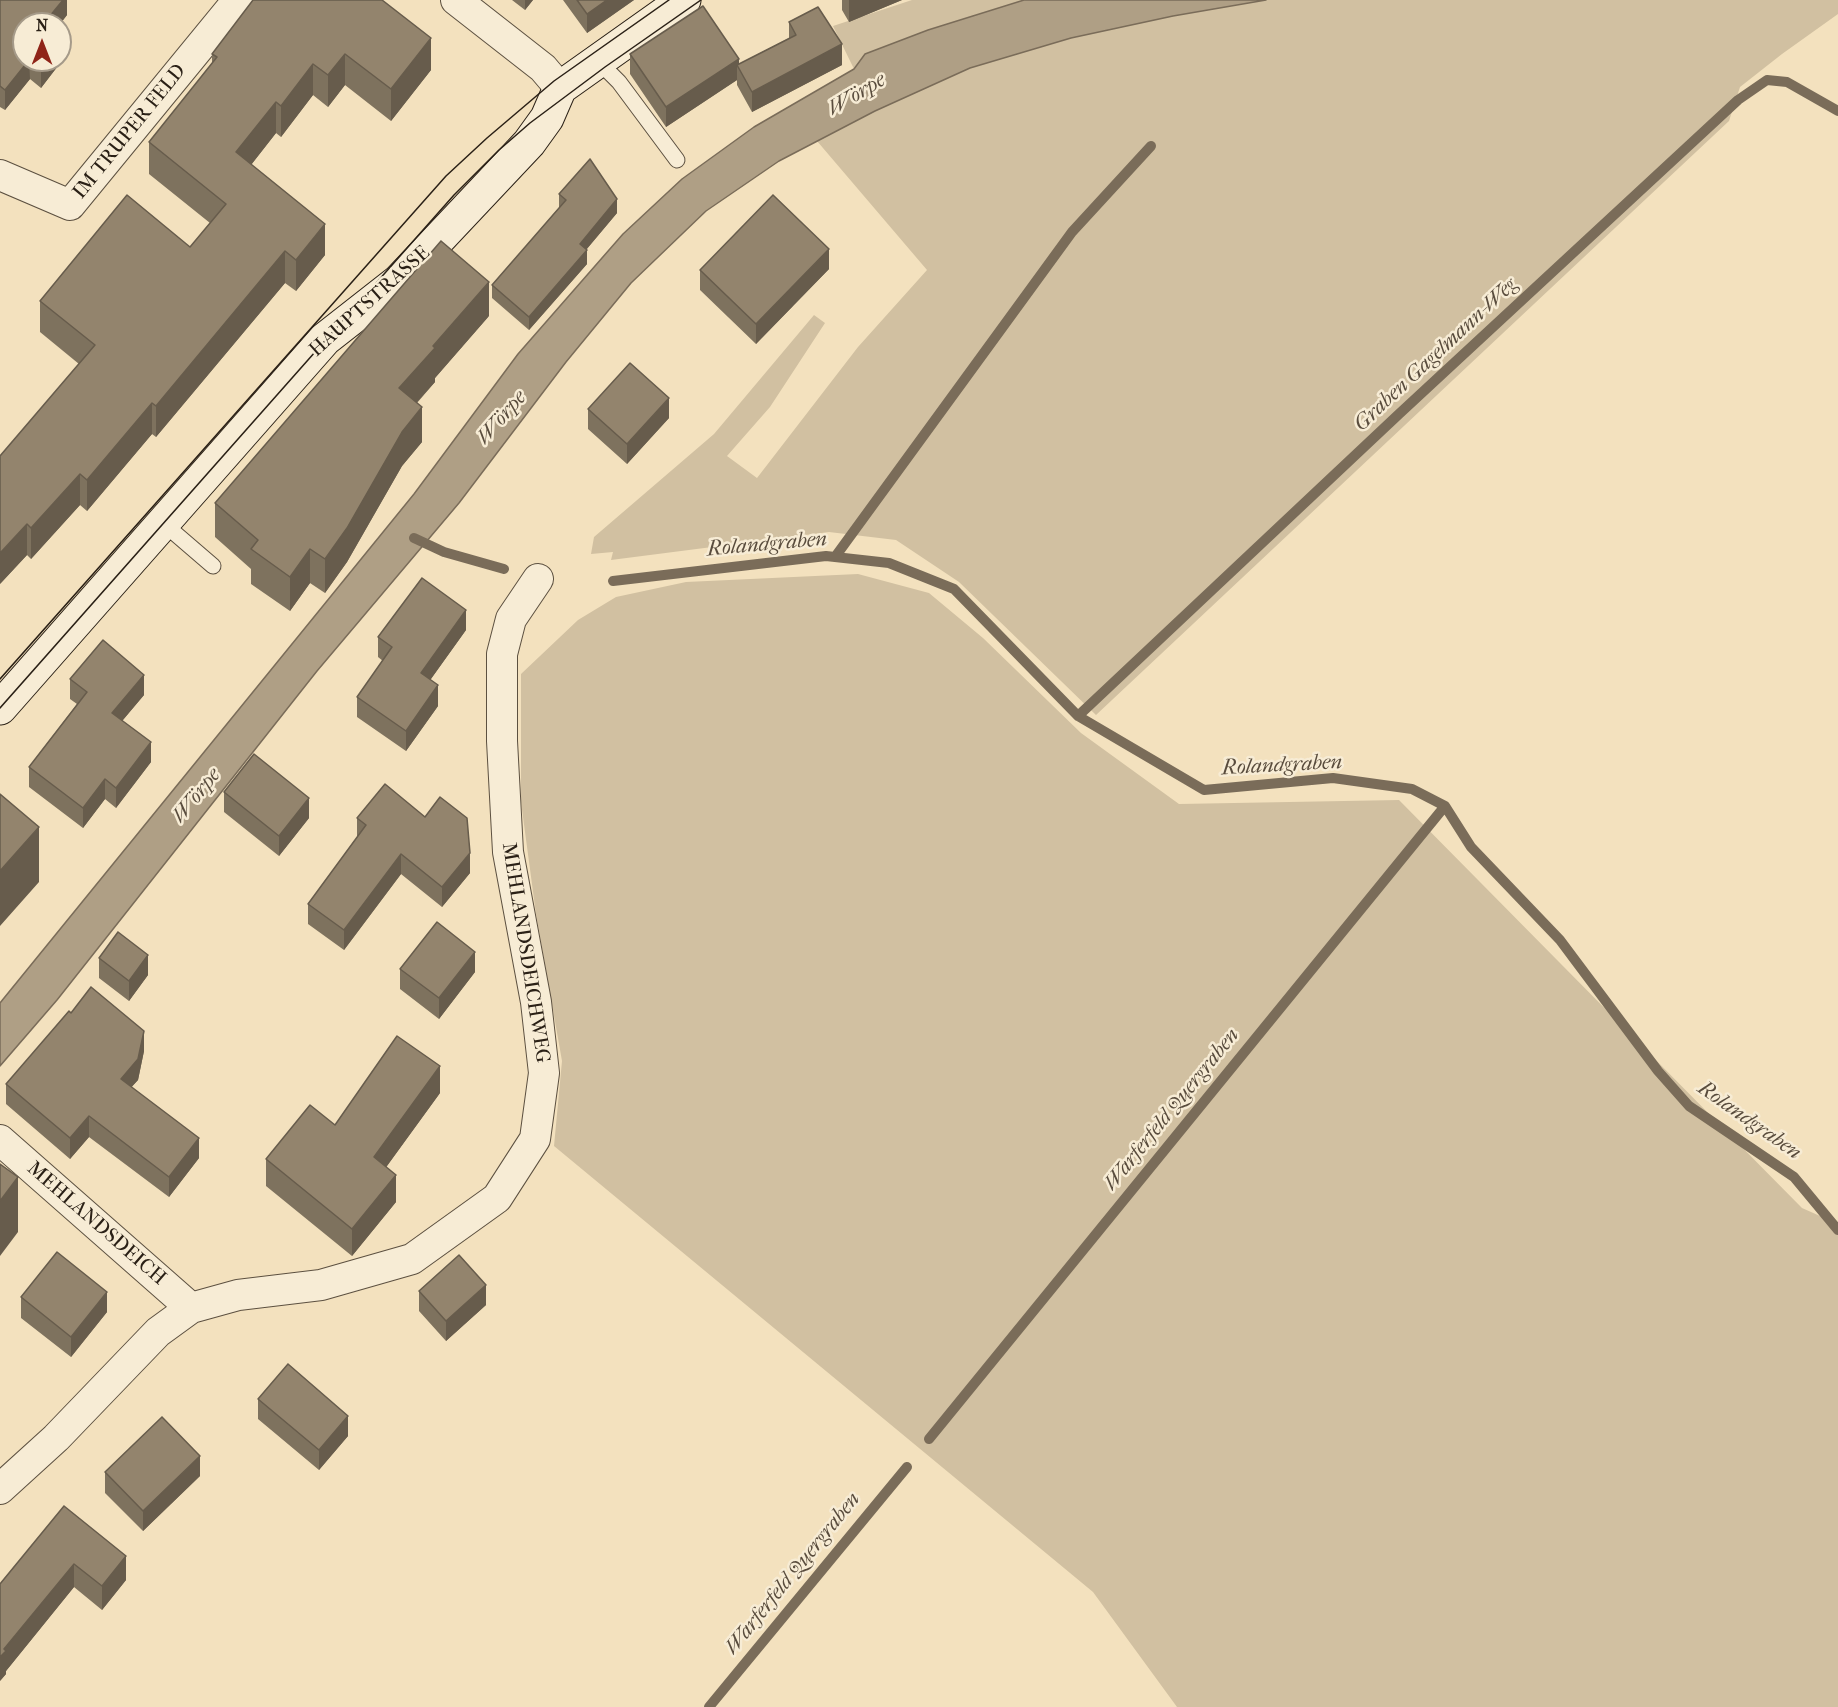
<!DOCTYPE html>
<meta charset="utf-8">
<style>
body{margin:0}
#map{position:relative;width:1838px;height:1707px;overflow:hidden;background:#f3e1be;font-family:"IM FELL French Canon",serif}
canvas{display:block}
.north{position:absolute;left:12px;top:12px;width:60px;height:60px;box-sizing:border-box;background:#f7ecd5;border:2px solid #a59a89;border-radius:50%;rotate:0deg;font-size:16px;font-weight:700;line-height:24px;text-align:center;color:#2a2016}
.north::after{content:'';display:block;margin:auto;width:21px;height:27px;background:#8f2418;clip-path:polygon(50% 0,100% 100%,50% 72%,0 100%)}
</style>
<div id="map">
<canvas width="1838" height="1707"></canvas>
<div class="north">N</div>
</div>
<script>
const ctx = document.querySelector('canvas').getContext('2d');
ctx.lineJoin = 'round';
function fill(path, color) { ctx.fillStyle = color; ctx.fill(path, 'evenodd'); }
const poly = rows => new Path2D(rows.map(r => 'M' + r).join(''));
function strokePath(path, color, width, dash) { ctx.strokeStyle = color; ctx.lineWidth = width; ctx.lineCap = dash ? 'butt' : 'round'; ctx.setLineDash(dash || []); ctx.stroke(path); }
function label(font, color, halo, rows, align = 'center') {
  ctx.font = font + ' "IM FELL French Canon",serif'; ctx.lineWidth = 5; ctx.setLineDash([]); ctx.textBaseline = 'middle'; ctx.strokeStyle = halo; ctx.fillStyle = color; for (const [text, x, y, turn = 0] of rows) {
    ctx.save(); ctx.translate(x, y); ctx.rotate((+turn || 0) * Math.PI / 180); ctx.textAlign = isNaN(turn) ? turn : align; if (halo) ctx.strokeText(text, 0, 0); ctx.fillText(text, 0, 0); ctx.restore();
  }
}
const green = poly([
 [912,0,1024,0,928,30,865,54,854,69,833,26],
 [1266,0,1838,0,1838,14,1782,54,1740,87,1729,121,1096,715,959,582,896,540,829,532,611,560,613,552,591,554,594,537,714,434,814,315,825,323,770,407,727,456,757,478,858,347,927,270,817,141,875,111,970,68,1071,38,1173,16],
 [858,574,929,593,983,638,1081,733,1179,804,1399,800,1802,1208,1838,1224,1838,1707,1177,1707,1093,1592,554,1146,562,1061,536,914,521,802,521,674,578,620,616,597,686,582]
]);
const water = poly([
 [1024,0,1266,0,1173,16,1071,38,970,68,875,111,779,161,706,211,631,283,566,362,459,503,317,671,57,1000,0,1066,0,1003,414,494,518,354,623,234,682,179,754,127,854,69,865,54,928,30,1024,0]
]);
const stream = poly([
 [414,538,444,552,504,569],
 [835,557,1072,232,1151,146],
 [613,581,826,556,889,563,954,589,1078,716,1204,790,1333,778,1412,789,1445,806,1471,847,1560,940,1658,1071,1689,1106,1794,1177,1838,1230],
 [1078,716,1399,414,1738,100,1767,80,1787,82,1838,111],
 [929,1439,1445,806],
 [709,1707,907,1467]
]);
const lane = poly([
 [597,60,619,82,677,160],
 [163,523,213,566]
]);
const street = poly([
 [456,0,543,68,560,88],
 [0,175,70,205,238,0],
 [0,1140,191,1308],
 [0,1489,56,1438,158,1332,191,1308,238,1295,321,1285,412,1259,497,1198,535,1139,544,1073,536,1002,508,852,502,741,502,654,511,619,538,579]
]);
const secondary = poly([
 [0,708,325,339,399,281,529,143,547,118,560,88,684,0]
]);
const tram = poly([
 [0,679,446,176,487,138,554,81,669,0],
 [0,708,454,195,499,150,530,123,605,67,701,0]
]);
const wall = poly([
 [0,0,67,0,67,15,60,24,24,24,24,60,60,60,64,58,41,88,30,79,5,110,0,107],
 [253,0,431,70,391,121,345,85,328,107,313,95,281,137,276,133,251,165,325,255,296,291,285,283,156,437,152,434,87,511,80,505,31,559,27,555,0,584,79,364,40,332,40,301,190,247,210,223,149,174,149,142,212,63,212,54],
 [512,0,533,0,525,10],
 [563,0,634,0,587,33],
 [842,0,902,0,849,22,842,10],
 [789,22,842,65,752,112,737,85,737,80,666,127,630,74,630,54,739,64,789,38],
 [559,194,617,213,586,250,587,264,529,330,492,298,492,285,559,208],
 [829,269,756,344,700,290,700,270],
 [489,316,435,378,435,382,417,403,422,442,402,466,347,562,325,593,310,583,290,611,251,584,251,569,215,537,215,503],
 [588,409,669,418,627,464,588,429],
 [466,630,430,680,438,706,406,751,357,717,357,697,383,661,378,657,378,637],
 [70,679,144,695,122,721,151,762,116,808,105,799,83,828,29,787,29,767,77,704,70,699],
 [224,792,309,818,279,856,224,812],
 [357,818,470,873,442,907,401,874,344,950,308,924,308,904,357,837],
 [99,958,148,975,129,1001,99,978],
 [400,969,475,972,439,1019,400,989],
 [71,1013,144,1051,138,1080,131,1087,199,1158,169,1197,89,1137,70,1159,6,1104,6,1084],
 [440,1093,386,1167,396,1202,352,1256,266,1186,266,1159,335,1125],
 [419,1291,486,1305,446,1341,419,1311],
 [21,1297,107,1312,71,1357,21,1318],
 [258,1399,348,1436,319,1470,258,1419],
 [105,1472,200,1476,143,1531,105,1493],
 [64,1506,126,1580,102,1610,74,1587,6,1671,6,1674,0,1681]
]);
const shadedWall = poly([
 [63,0,67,0,67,15,60,24,45,24,45,22],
 [525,0,533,0,525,10],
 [607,0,634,0,587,33,587,14],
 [849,0,902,0,849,22],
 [64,38,64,58,41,88,41,68,47,60,60,60,60,44],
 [431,38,431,70,391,121,391,89],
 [842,44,842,65,752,112,752,92],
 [345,54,345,85,328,107,328,75],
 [739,59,739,67,737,65,737,80,666,127,666,107],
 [29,60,30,79,5,110,5,90],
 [313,64,313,95,281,137,281,106],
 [276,102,276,133,236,184,236,152],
 [617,199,617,213,580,257,580,244],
 [325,224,325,255,296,291,296,260],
 [829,249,829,269,756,344,756,324],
 [587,250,587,264,529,330,529,317],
 [285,251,285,283,156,437,156,406],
 [489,282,489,316,435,378,435,382,399,422,399,388,433,346],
 [669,398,669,418,627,464,627,444],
 [152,403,152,434,87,511,87,480],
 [422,407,422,442,402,466,347,562,325,593,325,559,402,432],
 [80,474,80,505,31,559,31,528],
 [27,524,27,555,0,584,0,553],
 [310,549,310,583,290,611,290,577],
 [466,610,466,630,421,693,421,673],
 [144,675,144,695,112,733,112,713],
 [438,685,438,706,406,751,406,731],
 [151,742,151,762,116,808,116,788],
 [105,779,105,799,83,828,83,808],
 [309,798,309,818,279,856,279,836],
 [39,827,39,882,0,926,0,871],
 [470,853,470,873,442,907,442,887],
 [401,854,401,874,344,950,344,930],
 [475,952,475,972,439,1019,439,998],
 [148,955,148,975,129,1001,129,981],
 [144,1031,144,1051,138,1080,121,1099,121,1079],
 [440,1066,440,1093,374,1184,374,1157],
 [89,1116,89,1137,70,1159,70,1138],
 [199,1138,199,1158,169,1197,169,1177],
 [396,1175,396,1202,352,1256,352,1229],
 [18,1177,18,1232,0,1256,0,1201],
 [486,1285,486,1305,446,1341,446,1321],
 [107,1292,107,1312,71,1357,71,1337],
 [348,1416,348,1436,319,1470,319,1450],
 [200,1456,200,1476,143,1531,143,1511],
 [126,1556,126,1580,102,1610,102,1586],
 [74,1564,74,1587,6,1671,6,1674,0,1681,0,1657,4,1649]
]);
const building = poly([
 [0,0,63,0,45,22,47,24,24,24,24,60,29,60,5,90,0,86,0,0],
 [253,0,382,0,431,38,391,89,345,54,328,75,313,64,281,106,276,102,236,152,325,224,296,260,285,251,156,406,152,403,87,480,80,474,31,528,27,524,0,553,0,456,95,345,40,301,127,195,190,247,226,204,149,142,217,57,212,54,253,0],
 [577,0,607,0,587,14,577,0],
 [703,6,739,59,666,107,630,54,703,6],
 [818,7,842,44,752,92,737,65,796,35,789,22,818,7],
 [60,35,64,38,60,44,60,35],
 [31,60,47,60,41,68,31,60],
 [590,159,617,199,580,244,587,250,529,317,492,285,566,200,559,194,590,159],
 [773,195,829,249,756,324,700,270,773,195],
 [441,241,489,282,433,346,435,348,399,388,422,407,402,432,347,528,325,559,310,549,290,577,251,549,258,540,215,503,441,241],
 [630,363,669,398,627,444,588,409,630,363],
 [422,578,466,610,421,673,438,685,406,731,357,697,392,647,378,637,422,578],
 [103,640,144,675,112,713,151,742,116,788,105,779,83,808,29,767,87,692,70,679,103,640],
 [254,754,309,798,279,836,224,792,254,754],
 [385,784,425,817,440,797,467,818,470,853,442,887,401,854,344,930,308,904,366,825,357,818,385,784],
 [0,794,39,827,0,871,0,794],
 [437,922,475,952,439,998,400,969,437,922],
 [118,932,148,955,129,981,99,958,118,932],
 [91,987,144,1031,138,1059,121,1079,199,1138,169,1177,89,1116,70,1138,6,1084,69,1011,71,1013,91,987],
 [397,1036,440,1066,374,1157,396,1175,352,1229,266,1159,310,1105,335,1125,397,1036],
 [0,1164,18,1177,0,1201,0,1164],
 [57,1252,107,1292,71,1337,21,1297,57,1252],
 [459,1255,486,1285,446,1321,419,1291,459,1255],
 [288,1364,348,1416,319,1450,258,1399,288,1364],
 [162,1417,200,1456,143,1511,105,1472,162,1417],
 [64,1506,126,1556,102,1586,74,1564,4,1649,6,1651,0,1657,0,1584,64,1506]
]);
const streetNames = [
 ["IM TRUPER FELD",130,132,-51],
 ["HAUPTSTRASSE",370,302,-42],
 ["MEHLANDSDEICHWEG",525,953,81],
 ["MEHLANDSDEICH",96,1224,41]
];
const waterNames = [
 ["Wörpe",857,95,-31],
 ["Graben Gagelmann-Weg",1436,355,-43],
 ["Wörpe",502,418,-49],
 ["Rolandgraben",767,545,-5],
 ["Rolandgraben",1282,766,-3],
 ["Wörpe",197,796,-51],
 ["Warferfeld Quergraben",1172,1110,-51],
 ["Rolandgraben",1749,1121,35],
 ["Warferfeld Quergraben",793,1574,-51]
];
fill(green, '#d1c0a1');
fill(water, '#af9f85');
strokePath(water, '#7a6c59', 1.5);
strokePath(stream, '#7a6c59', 10);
strokePath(lane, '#5c5040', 17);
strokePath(street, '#5c5040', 32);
strokePath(secondary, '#2a2016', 35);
strokePath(lane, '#f7ecd5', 15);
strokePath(street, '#f7ecd5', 30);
strokePath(secondary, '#f7ecd5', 33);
strokePath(tram, '#2a2016', 1.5);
fill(wall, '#7e725e');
fill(shadedWall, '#675c4c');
fill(building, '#93846d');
strokePath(building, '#675c4c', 1.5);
label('20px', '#2a2016', '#f7ecd5', streetNames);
label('italic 21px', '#594c3d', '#f7ecd5', waterNames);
</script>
